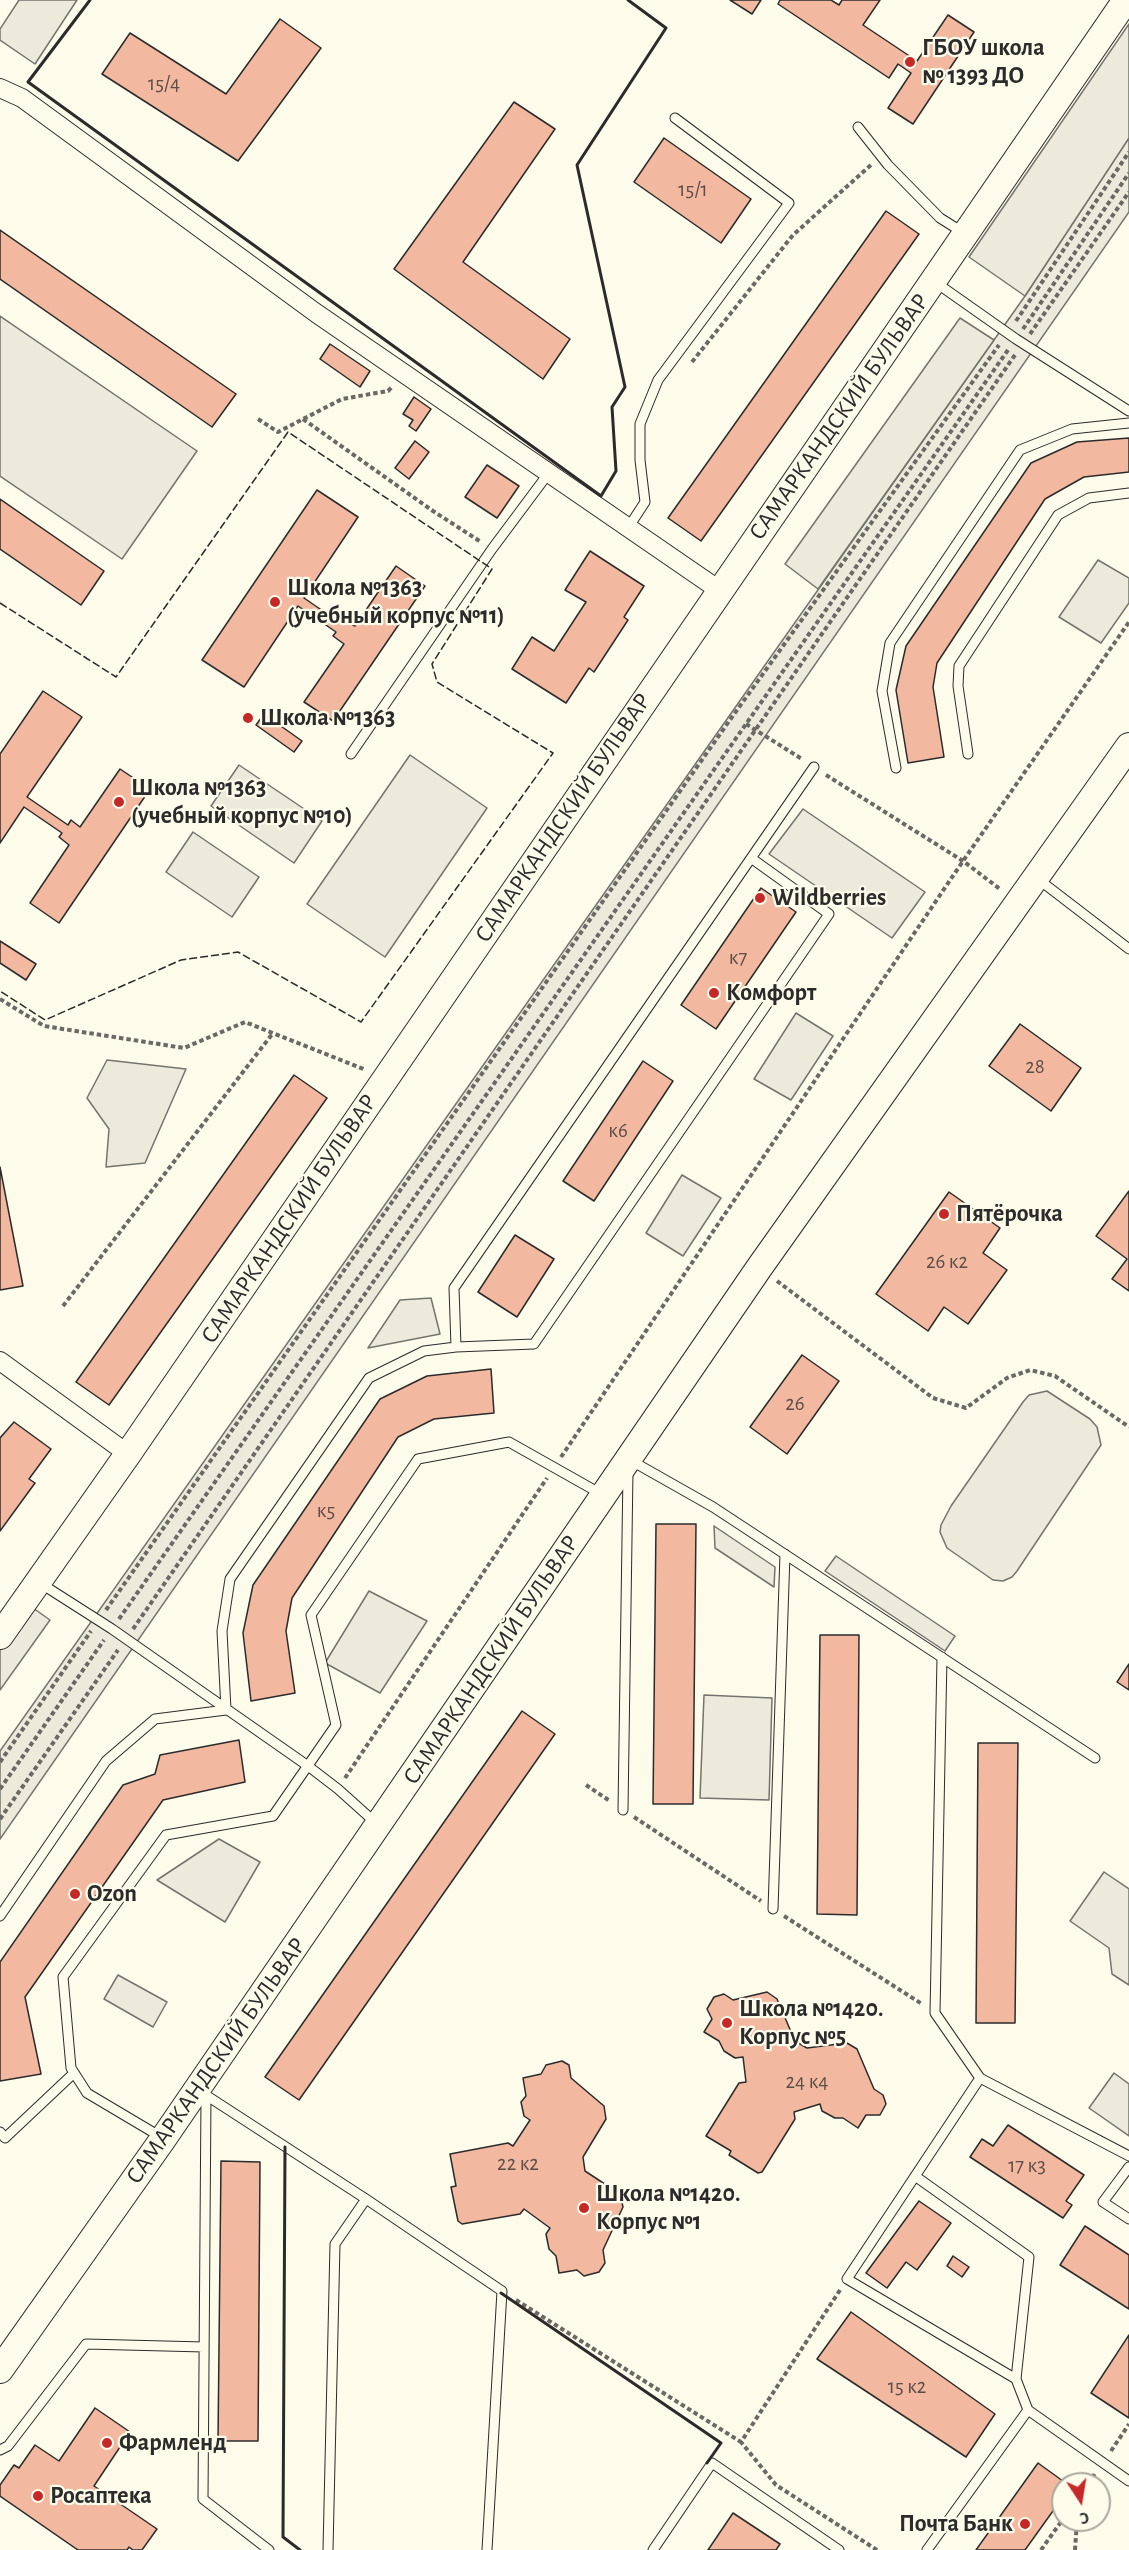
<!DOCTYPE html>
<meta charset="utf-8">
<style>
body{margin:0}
#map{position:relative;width:1129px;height:2550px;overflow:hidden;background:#fdfbea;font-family:"Alegreya Sans",sans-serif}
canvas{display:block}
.north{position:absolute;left:1051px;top:2472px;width:60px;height:60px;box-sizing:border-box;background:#fdfbea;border:2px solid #a9a89e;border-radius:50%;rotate:168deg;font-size:16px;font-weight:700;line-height:24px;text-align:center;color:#2b2b2b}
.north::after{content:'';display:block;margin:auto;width:21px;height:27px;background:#c62828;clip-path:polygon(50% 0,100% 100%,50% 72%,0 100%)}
</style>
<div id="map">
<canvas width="1129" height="2550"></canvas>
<div class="north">С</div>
</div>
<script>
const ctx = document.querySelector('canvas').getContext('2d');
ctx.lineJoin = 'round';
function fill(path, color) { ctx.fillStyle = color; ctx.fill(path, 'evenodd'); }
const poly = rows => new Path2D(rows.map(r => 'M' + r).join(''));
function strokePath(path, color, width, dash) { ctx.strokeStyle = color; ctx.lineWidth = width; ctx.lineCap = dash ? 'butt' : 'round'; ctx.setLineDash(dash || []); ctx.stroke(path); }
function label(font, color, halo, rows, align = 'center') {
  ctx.font = font + ' "Alegreya Sans",sans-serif'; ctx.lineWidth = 4.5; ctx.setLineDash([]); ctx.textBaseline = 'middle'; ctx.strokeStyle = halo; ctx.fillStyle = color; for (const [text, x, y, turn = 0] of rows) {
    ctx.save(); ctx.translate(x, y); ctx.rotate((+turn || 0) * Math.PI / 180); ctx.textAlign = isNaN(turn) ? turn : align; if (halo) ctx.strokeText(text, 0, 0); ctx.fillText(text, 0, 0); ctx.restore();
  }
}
const green = poly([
 [19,0,77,0,35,64,0,40,0,29,19,0],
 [1129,138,1129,212,0,1839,0,1751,1025,296,1129,138],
 [0,316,197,451,122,559,0,476,0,316],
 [1098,560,1129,578,1129,603,1101,643,1059,617,1098,560],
 [410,755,487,808,385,957,307,904,410,755],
 [239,765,322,821,294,863,211,806,239,765],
 [193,832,259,877,232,917,166,872,193,832],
 [796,1013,833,1036,791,1100,754,1079,796,1013],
 [107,1060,186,1069,145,1163,106,1167,109,1129,87,1098,107,1060],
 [682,1175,721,1198,683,1256,646,1233,682,1175],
 [431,1298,440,1334,368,1348,400,1300,431,1298],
 [1047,1391,1090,1419,1097,1427,1101,1445,1017,1571,1012,1577,1003,1581,993,1580,947,1548,940,1532,941,1525,951,1506,1023,1402,1029,1395,1047,1391],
 [369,1591,427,1621,380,1693,325,1663,369,1591],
 [26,1603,50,1620,0,1690,0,1643,26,1603],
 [704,1695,772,1698,769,1800,700,1798,704,1695],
 [219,1839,260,1862,225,1922,157,1880,219,1839],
 [118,1975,167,2002,153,2027,104,1999,118,1975],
 [1114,2073,1129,2084,1129,2136,1089,2108,1114,2073]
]);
const parking = poly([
 [1129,24,1129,138,1025,296,969,257,1129,24],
 [960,318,994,340,818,589,785,564,960,318],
 [803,809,925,892,892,938,769,854,803,809],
 [714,1526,775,1567,774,1587,715,1548,714,1526],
 [836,1556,955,1636,945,1651,825,1571,836,1556],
 [1104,1872,1129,1889,1129,1985,1112,1974,1109,1948,1070,1921,1104,1872]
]);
const building = poly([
 [730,0,761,0,752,14,730,0],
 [780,0,831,0,839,5,842,0,880,0,863,25,917,61,948,15,974,32,913,124,888,108,911,73,898,64,889,78,778,4,780,0],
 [280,19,321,48,238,161,102,74,130,33,226,94,280,19],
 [514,102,555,129,463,262,570,339,543,379,394,269,514,102],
 [664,138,751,199,721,243,634,182,664,138],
 [886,211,919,234,701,541,668,518,886,211],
 [0,230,236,394,212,427,0,279,0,230],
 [330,344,370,371,360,387,320,359,330,344],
 [414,397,431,409,416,431,409,426,413,420,403,414,414,397],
 [1129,438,1129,472,1084,477,1045,499,937,663,933,687,944,757,908,763,896,690,906,646,1031,463,1077,442,1129,438],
 [415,441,429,452,409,479,395,468,415,441],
 [487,465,519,486,497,518,465,497,487,465],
 [317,490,358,517,304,598,342,624,345,620,355,626,396,566,425,586,333,721,304,702,344,644,333,636,336,632,298,606,244,687,202,660,317,490],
 [0,499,104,571,81,605,0,549,0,499],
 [590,551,644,586,624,617,628,620,594,672,589,668,566,703,512,669,532,637,554,651,586,602,565,590,590,551],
 [43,691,82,717,27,797,68,825,71,820,80,827,120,769,150,789,59,923,30,903,69,845,59,837,62,833,24,807,0,843,0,754,43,691],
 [264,714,302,741,294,752,256,725,264,714],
 [761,888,796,912,716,1029,681,1005,761,888],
 [0,941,36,964,26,980,0,963,0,941],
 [1020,1024,1081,1068,1051,1111,989,1066,1020,1024],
 [643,1061,673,1081,594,1201,563,1181,643,1061],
 [294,1075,327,1098,109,1405,76,1382,294,1075],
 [0,1167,23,1286,0,1290,0,1167],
 [1129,1191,1129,1291,1112,1279,1127,1259,1096,1236,1129,1191],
 [949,1192,1000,1228,983,1253,1007,1270,968,1324,944,1307,928,1331,876,1294,949,1192],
 [515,1235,554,1259,517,1317,478,1292,515,1235],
 [802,1355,839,1381,787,1454,750,1427,802,1355],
 [491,1369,494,1413,434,1419,398,1437,292,1598,286,1631,295,1693,251,1701,243,1633,253,1585,380,1399,427,1376,491,1369],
 [14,1422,51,1449,29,1479,35,1483,0,1531,0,1438,14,1422],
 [656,1524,696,1524,693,1804,653,1804,656,1524],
 [820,1635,859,1635,857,1915,817,1914,820,1635],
 [1129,1664,1129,1690,1117,1682,1129,1664],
 [522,1711,555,1734,299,2100,265,2077,522,1711],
 [239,1740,245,1782,163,1800,25,1997,41,2074,0,2081,0,1962,123,1785,155,1774,160,1755,239,1740],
 [978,1743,1018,1743,1015,2023,976,2023,978,1743],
 [767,1992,777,1999,795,2041,807,2048,847,2043,857,2049,874,2089,883,2095,886,2104,880,2115,866,2115,858,2128,843,2118,835,2118,822,2111,820,2104,794,2112,795,2119,762,2172,758,2173,729,2155,731,2151,706,2136,739,2083,746,2082,743,2057,735,2058,724,2051,719,2041,704,2032,712,2019,707,2009,714,1997,724,1994,733,2000,767,1992],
 [562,2061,569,2065,571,2078,604,2106,606,2119,583,2157,585,2171,620,2194,623,2207,603,2250,605,2263,599,2272,584,2276,577,2270,559,2273,556,2256,549,2249,546,2234,550,2228,524,2209,520,2214,462,2224,458,2221,451,2187,456,2186,450,2154,508,2143,513,2146,530,2120,524,2116,521,2102,526,2096,523,2078,541,2074,546,2065,562,2061],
 [1008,2125,1084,2175,1066,2201,1072,2205,1063,2218,970,2157,982,2139,993,2146,1008,2125],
 [221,2161,260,2162,258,2441,218,2441,221,2161],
 [919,2201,951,2223,917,2270,906,2262,887,2288,866,2273,919,2201],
 [1085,2226,1129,2255,1129,2309,1060,2265,1085,2226],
 [953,2256,969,2267,962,2277,947,2266,953,2256],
 [851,2312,995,2414,966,2457,817,2359,851,2312],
 [1129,2335,1129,2418,1091,2393,1129,2335],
 [95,2408,130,2432,94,2486,157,2529,142,2550,133,2550,129,2547,127,2550,78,2550,0,2496,0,2485,14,2465,19,2468,35,2445,59,2461,95,2408],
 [1038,2463,1067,2484,1063,2484,1063,2497,1025,2550,976,2550,1038,2463],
 [733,2513,780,2544,776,2550,708,2550,733,2513]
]);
const path = poly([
 [1016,321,1129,152],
 [1023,329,1129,173],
 [1030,334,1129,192],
 [692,362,793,235,872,164],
 [258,419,278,432,342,399,388,391,393,386],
 [303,419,433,511,481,542],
 [746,724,802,759],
 [826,775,963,861,1000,889],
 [0,999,44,1026,184,1048,245,1022,366,1070],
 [777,1281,933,1398,966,1408,1007,1378,1030,1370,1055,1376,1129,1427],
 [63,1306,273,1033],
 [561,1457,963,861,1129,622],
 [106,1610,732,717,999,345],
 [119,1619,1008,350],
 [133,1629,1015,355],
 [0,1762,91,1631],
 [345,1778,547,1478],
 [586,1785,610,1801],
 [0,1789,104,1640],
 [634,1817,761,1901],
 [0,1819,118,1650],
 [784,1916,922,2004],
 [840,2290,741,2442,776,2485,877,2550],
 [516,2300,741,2442],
 [1111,2451,1129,2424],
 [1088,2484,1096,2472],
 [1041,2550,1063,2519],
 [1075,2550,1077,2520]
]);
const lane = poly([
 [858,127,888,165,940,218,964,233],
 [935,282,1016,339,1129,411],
 [628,528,645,502,640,460,640,424,658,380,789,203,675,118],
 [351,754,492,549,548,474],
 [968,754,958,686,959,666,1058,515,1089,498,1129,493],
 [896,768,882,691,890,643,1020,450,1072,429,1129,423],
 [1038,879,1129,949],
 [456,1347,454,1288,814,767],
 [630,1460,713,1507,1095,1758],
 [40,1583,112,1629,308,1766,338,1789,377,1824],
 [942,1657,935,2013,980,2078],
 [623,1810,628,1471],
 [773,1909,785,1554],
 [0,1916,106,1761,155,1719,226,1710,222,1631,230,1579,369,1378,424,1351,456,1347,534,1344,829,914,751,858],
 [198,2090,366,2199,502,2291,487,2550],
 [206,2095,203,2499,269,2550],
 [0,2132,5,2138,74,2073],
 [161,2137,87,2093,71,2068,63,1977,166,1835,273,1816,336,1725,311,1615,418,1459,509,1442,603,1495],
 [1129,2156,980,2078,847,2279,1016,2379,1028,2410,1129,2481],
 [1129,2167,1103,2202,1129,2219],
 [915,2176,1029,2257,1016,2379],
 [0,2450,8,2446,86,2344,204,2347],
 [328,2550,335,2244,366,2199],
 [653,2550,712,2463,839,2550],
 [927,2550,1028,2410]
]);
const street = poly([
 [0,88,22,98,316,313,719,590],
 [0,1361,128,1454]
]);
const secondary = poly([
 [0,1636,128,1454,1126,0],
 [0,2370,163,2139,759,1268,1129,746]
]);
const fence = poly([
 [0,603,116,677,288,432,492,569,432,664,437,682,553,753,361,1022,238,952,181,960,45,1020,0,991]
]);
const wall = poly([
 [90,0,28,82,601,496,616,471,612,407,625,387,577,165,666,28,628,0],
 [285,2147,283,2537,300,2550],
 [501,2293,721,2443,707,2463]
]);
const markers = [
 [910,62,6,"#c62828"],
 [275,602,6,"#c62828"],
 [248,718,6,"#c62828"],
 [119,802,6,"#c62828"],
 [760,898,6,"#c62828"],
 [714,993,6,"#c62828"],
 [944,1214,6,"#c62828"],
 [75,1894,6,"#c62828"],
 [727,2023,6,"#c62828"],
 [584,2208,6,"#c62828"],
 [107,2443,6,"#c62828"],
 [38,2496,6,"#c62828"],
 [1025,2524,6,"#c62828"]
];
const numberNames = [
 ["15/4",164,84],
 ["15/1",693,190],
 ["к7",738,958],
 ["28",1035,1067],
 ["к6",618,1131],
 ["26 к2",947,1262],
 ["26",795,1404],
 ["к5",326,1511],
 ["24 к4",807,2082],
 ["22 к2",518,2164],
 ["17 к3",1027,2166],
 ["15 к2",907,2387]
];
const poiNames = [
 ["ГБОУ школа",922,48],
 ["№ 1393 ДО",922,76],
 ["Школа №1363",287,588],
 ["(учебный корпус №11)",287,616],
 ["Школа №1363",260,718],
 ["Школа №1363",131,788],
 ["(учебный корпус №10)",131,816],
 ["Wildberries",772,898],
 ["Комфорт",726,993],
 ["Пятёрочка",956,1214],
 ["Ozon",87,1894],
 ["Школа №1420.",739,2009],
 ["Корпус №5",739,2037],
 ["Школа №1420.",596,2194],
 ["Корпус №1",596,2222],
 ["Фармленд",119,2443],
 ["Росаптека",50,2496],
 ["Почта Банк",1013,2524,"right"]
];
const streetNames = [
 ["САМАРКАНДСКИЙ БУЛЬВАР",839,417,-55],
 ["САМАРКАНДСКИЙ БУЛЬВАР",563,818,-56],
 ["САМАРКАНДСКИЙ БУЛЬВАР",289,1219,-56],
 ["САМАРКАНДСКИЙ БУЛЬВАР",491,1660,-56],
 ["САМАРКАНДСКИЙ БУЛЬВАР",216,2061,-55]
];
fill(green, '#ecebdb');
strokePath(green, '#74746e', 1.5);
fill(parking, '#eceadb');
strokePath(parking, '#74746e', 1.5);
fill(building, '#f2b8a0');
strokePath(building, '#2b2b2b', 1.5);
strokePath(lane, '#2b2b2b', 11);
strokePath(street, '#2b2b2b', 20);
strokePath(secondary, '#2b2b2b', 28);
strokePath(path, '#6a6964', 4, [4.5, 3]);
strokePath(lane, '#fdfbea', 9);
strokePath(street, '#fdfbea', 18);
strokePath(secondary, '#fdfbea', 26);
strokePath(fence, '#2b2b2b', 1.5, [8, 3]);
strokePath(wall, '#2b2b2b', 3);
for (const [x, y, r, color] of markers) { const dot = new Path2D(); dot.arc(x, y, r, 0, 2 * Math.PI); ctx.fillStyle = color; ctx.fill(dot); strokePath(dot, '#fdfbea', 2); }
label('21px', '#5d4e48', null, numberNames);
label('bold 24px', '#2b2b2b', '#fdfbea', poiNames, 'left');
label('24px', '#2b2b2b', '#fdfbea', streetNames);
</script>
